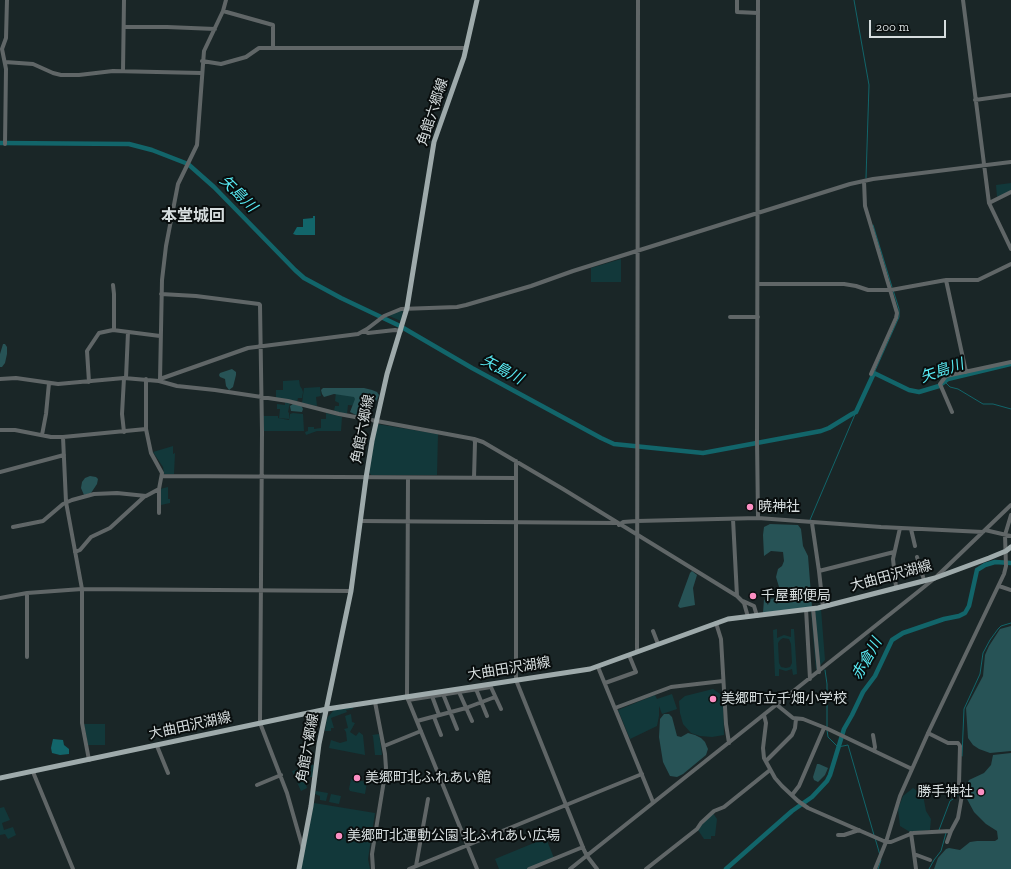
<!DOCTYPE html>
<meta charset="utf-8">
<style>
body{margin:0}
#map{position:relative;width:1011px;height:869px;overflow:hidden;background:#1a2627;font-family:"Zilla Slab",serif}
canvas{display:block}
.scale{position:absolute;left:869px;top:20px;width:77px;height:18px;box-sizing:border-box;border:2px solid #d6ddde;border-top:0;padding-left:5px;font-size:12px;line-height:14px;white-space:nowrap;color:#d6ddde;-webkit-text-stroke:3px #090e0e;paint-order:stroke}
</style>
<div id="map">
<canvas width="1011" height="869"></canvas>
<div class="scale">200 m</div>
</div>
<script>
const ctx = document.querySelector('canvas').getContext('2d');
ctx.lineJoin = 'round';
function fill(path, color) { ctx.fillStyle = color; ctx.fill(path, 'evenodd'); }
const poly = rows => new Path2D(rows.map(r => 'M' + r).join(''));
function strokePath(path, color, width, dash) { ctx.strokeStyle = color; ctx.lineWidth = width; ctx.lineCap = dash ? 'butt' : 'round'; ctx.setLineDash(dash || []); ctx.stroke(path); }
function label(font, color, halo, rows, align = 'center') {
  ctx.font = font + ' "Zilla Slab","Noto Sans JP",serif'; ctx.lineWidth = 4; ctx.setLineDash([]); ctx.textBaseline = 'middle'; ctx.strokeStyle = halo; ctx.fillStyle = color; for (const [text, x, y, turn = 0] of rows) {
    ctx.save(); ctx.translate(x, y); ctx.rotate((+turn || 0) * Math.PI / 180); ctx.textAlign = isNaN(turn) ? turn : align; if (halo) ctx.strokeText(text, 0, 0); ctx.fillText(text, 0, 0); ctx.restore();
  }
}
const green = poly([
 [1011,183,1011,194,997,197,996,185],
 [621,259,621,282,591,282,591,268],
 [403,310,401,321,387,315],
 [299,380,300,386,302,389,303,392,302,398,298,398,297,402,276,398,276,390,283,390,283,381],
 [320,387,321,396,316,397,317,406,302,403,304,388],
 [336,392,359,395,358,406,348,405,347,414,334,411,335,406,339,406,339,403,335,401],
 [285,402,290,403,288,412,289,413,289,419,279,418,280,409,277,409,277,404,285,405],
 [293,413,303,414,304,431,264,431,263,416,278,416,278,418,289,420,290,414],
 [326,413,342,417,341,431,317,431,306,435,305,432,308,431,308,427,314,427,314,429,321,428,321,419,326,419],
 [377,424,438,434,437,475,371,475,369,472],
 [173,446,173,454,175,453,174,474,164,474,163,467,153,452],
 [168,487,168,499,170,499,170,503,161,505,160,489],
 [821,609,825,660,816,670,811,611],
 [777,629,777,638,784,635,791,637,791,629,794,629,797,674,793,675,792,669,786,671,779,669,779,676,775,676,773,630],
 [783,638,789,639,791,644,792,663,790,667,786,668,781,667,779,663,778,643,780,640],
 [713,689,723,696,724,735,712,737,700,736,691,733,683,724,680,713,679,701,685,696],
 [672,694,677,709,662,714,659,706,659,716,657,726,630,739,618,710,655,695,657,699],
 [353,707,353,709,346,710,347,712,331,718,334,728,331,728,331,731,325,731,327,718,334,710],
 [351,714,352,722,355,723,350,732,356,736,359,732,363,735,365,755,329,748,331,740,340,743,347,741,346,732,344,729,348,728,345,716],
 [84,724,105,724,105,745,88,745],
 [379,734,382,755,375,755,373,736,372,735],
 [312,765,315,765,314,777,304,777,307,788,301,791,292,771],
 [351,779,367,782,365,794,350,791,349,789],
 [913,788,923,795,926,811,931,819,930,830,910,832,900,826,898,809,903,796],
 [316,791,328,793,326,801,320,800,320,796,315,794],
 [331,794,341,796,339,804,329,802],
 [314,803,375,813,368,859,370,869,301,869],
 [4,807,10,820,2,823,4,830,13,827,16,835,8,839,5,834,0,835,0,808],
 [713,813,717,819,715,836,711,836,711,839,704,839,698,830,702,823],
 [546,838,554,858,527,869,499,869,495,859]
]);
const forest = poly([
 [3,344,5,344,7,347,7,354,5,363,2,367,0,367,0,354],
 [232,369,236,372,236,375,233,387,229,390,226,386,225,379,220,377,219,375,220,373],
 [323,388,364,388,372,390,377,392,379,395,377,400,370,406,366,414,363,416,358,416,350,412,355,399,354,397,334,394,324,397,322,394,321,390],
 [293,404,301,405,303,409,302,412,291,411,290,406],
 [90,476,96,477,98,479,97,484,91,493,84,495,81,488,82,482,85,478],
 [770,524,798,525,801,529,803,546,808,556,812,607,763,613,764,599,768,605,770,599,782,597,776,577,778,569,782,566,784,561,783,552,771,551,764,556,763,535,764,527],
 [692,571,697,575,693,588,695,605,680,608,678,606,690,573],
 [1011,626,1011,751,990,753,979,749,973,745,968,738,966,708,983,676,985,655,989,646,1000,629],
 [664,714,669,714,672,717,677,736,681,737,688,733,695,735,701,738,705,742,708,749,706,755,683,774,677,777,670,776,663,762,659,737,660,719],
 [1011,753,1011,869,934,869,938,858,946,849,949,848,960,850,970,842,977,841,995,841,998,839,997,831,986,824,974,812,967,799,965,788,969,780,984,773,991,765,993,755],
 [817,764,819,764,828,768,825,775,818,782,814,780,813,777]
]);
const water = poly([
 [313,216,315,216,315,235,296,235,293,234,297,227,303,227,303,219,313,218],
 [53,739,63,740,64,745,69,749,69,754,60,755,52,753,51,748]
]);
const stream = poly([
 [854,0,869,85,866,178],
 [873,225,892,287],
 [874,373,899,317,899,309,893,290],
 [945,382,950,387,958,389,983,404,993,404,1011,409],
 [810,520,856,412],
 [825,670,827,684,827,727],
 [827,730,828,737,838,747,848,745,874,835],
 [962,756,964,709,980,674,983,653,990,640,998,629,1001,626,1011,623],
 [939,830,950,801,960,794],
 [875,838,880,855],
 [878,869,881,860],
 [929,869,934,860,941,851,946,833]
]);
const river = poly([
 [0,143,129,144,152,150,188,164,214,187,295,270,304,278,341,298,400,326,472,368,601,438,614,444,703,453,821,431,829,428,852,414,856,412,874,373,909,390,919,392,939,386,948,379,1011,364],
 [726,869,792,811,812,797,827,781,830,775,844,729,852,715,863,692,875,676,892,640,903,633,944,619,959,616,965,613,969,606,977,570,985,565,995,562,1011,563]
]);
const minor = poly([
 [737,0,737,12,758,13],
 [758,0,757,440,758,518],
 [963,0,989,203,1011,249],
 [223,11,273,25,273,48],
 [124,27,167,27,215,29],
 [202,61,221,64,246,57,259,48,466,48],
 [5,62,33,64,53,73,61,75,79,75,113,71,201,73],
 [123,71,124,0],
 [975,100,1011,95],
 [5,144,6,69,2,49,6,38,7,0],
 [864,181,865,206,897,313,896,318,871,374],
 [989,203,1011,192],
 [946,280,966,372],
 [758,284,844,284,856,286,868,290,891,290,946,280,978,280,1011,264],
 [113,285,114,294,114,330],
 [161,294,196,296,259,304,260,305,262,432,260,723,287,793,303,849],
 [730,317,758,317],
 [364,331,368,333,395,330,401,331],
 [124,378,122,414,124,432],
 [126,378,128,332],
 [0,379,16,378,58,384,124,378,159,381,177,386,215,390,288,401,339,414,474,439,483,442,563,489,737,596,744,603,748,617],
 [146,379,146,429,151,453,162,473,159,489,159,513],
 [160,379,248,348,358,334,367,329,384,316,401,309,457,307,466,305,531,286,573,271,850,184,873,179,1011,162],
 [160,380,162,280,166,246,178,184,197,145,204,51,223,11,226,0],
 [89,382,87,351,99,333,113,330,160,336],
 [952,412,940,384,946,376,1011,362],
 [0,430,15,430,51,437,63,437,146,429],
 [42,435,46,414,49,383],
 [63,437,66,502,82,589,82,723,89,760],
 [474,439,475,442,474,478],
 [516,461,516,680,584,850,587,856,597,869],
 [0,472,64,455],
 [162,476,516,478],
 [408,478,407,697,477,869],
 [733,519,737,596],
 [360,521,617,523],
 [812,523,819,571,823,607],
 [619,525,623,522,637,521,758,518,881,527,983,532],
 [13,527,43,521,63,504,72,500,94,494,117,493,146,496,159,489],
 [911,529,915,546],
 [985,530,1011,536],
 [75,552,80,550,91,537,110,528,145,496],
 [917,557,924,580],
 [819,571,894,552],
 [999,586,1011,590],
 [896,587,893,559,900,528],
 [0,598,27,593,82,589,351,591],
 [743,601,754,606,757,616],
 [813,608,819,672],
 [806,609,810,679],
 [716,623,721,639,726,724,729,743],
 [653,631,658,644],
 [637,652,638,0],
 [27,657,27,593],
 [598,667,653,802],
 [605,683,636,672,629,655],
 [490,685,501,709],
 [476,689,487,716],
 [459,692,472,721],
 [443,694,457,729],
 [432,696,439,715],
 [408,700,491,687],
 [777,705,793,718,803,719,828,729,912,769],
 [615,708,671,687,723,681],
 [764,715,766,723,763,748,764,758,775,778,782,786,798,801,808,808,886,842,891,842,913,833,951,831,958,818,962,795,959,784,960,746,958,743,948,743,928,733],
 [434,717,441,735],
 [417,721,466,708,495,697],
 [873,735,875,747,874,751],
 [157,746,168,773],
 [384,746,421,731],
 [766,761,792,735,795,728,796,719],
 [33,772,73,869],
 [257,785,281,775],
 [792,795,799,786,824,728],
 [911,833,914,854,930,860],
 [838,835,844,835,859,830],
 [947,842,951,831],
 [914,854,916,869],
 [416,866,428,799],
 [373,869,372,854,386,768,385,754,375,702],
 [409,869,642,774],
 [529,869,583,847],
 [570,869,919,591,935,578,1011,505],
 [646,869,697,829,701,823,714,811,724,807,770,770],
 [875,869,886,842,900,796,929,731,1004,574,1006,566,1005,535,1011,515]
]);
const major = poly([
 [0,778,327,709,590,669,728,619,818,608,935,578,989,558,1006,551,1011,547],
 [299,869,311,806,319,744,351,591,366,478,372,441,387,374,407,308,434,142,464,57,477,0]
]);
const markers = [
 [750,507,4,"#fc8fc3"],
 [753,596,4,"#fc8fc3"],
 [713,699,4,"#fc8fc3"],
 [357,778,4,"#fc8fc3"],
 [981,792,4,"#fc8fc3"],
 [339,836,4,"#fc8fc3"]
];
const streetNames = [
 ["角館六郷線",433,112,-72],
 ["角館六郷線",363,429,-79],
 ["大曲田沢湖線",891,576,-15],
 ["大曲田沢湖線",509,669,-9],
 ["大曲田沢湖線",190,726,-12],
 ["角館六郷線",308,748,-80]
];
const poiNames = [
 ["暁神社",758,507],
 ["千屋郵便局",761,596],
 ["美郷町立千畑小学校",721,699],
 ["美郷町北ふれあい館",365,778],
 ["勝手神社",973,792,"right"],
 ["美郷町北運動公園 北ふれあい広場",347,836]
];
const waterNames = [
 ["矢島川",238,194,45],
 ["矢島川",502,370,28],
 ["矢島川",942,371,-19],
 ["赤倉川",867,659,-61]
];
const quarterNames = [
 ["本堂城回",193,216]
];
fill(green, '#12383a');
fill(forest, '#275356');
fill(water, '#12656a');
strokePath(stream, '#12656a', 1);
strokePath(river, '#12656a', 4.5);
strokePath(minor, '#606667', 4);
strokePath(major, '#9eaaab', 5);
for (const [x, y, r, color] of markers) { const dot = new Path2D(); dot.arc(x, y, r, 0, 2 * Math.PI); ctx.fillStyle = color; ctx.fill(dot); strokePath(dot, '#090e0e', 1.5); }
label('14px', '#d6ddde', '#090e0e', streetNames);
label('14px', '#d6ddde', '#090e0e', poiNames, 'left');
label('italic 15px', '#58e9f2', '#090e0e', waterNames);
label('bold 16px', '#d6ddde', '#090e0e', quarterNames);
</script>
